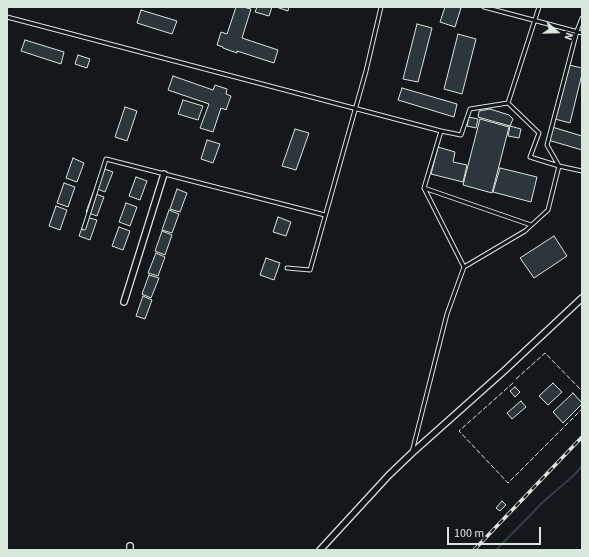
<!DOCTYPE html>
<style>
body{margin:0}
#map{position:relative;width:589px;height:557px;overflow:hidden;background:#14181c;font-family:"Source Sans 3",sans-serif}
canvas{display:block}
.frame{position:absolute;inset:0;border:8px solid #d8e6dc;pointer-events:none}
.north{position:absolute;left:537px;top:12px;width:40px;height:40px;-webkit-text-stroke:3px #14181c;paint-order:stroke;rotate:110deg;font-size:11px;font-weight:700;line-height:16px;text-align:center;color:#d8e6dc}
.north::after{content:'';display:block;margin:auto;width:14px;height:18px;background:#d8e6dc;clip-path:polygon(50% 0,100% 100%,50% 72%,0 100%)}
.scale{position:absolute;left:447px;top:527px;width:94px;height:18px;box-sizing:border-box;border:2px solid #d8e6dc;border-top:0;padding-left:5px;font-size:12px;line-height:14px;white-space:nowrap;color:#d8e6dc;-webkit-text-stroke:3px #14181c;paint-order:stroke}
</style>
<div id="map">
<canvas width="589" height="557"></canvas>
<div class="frame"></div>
<div class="north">N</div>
<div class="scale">100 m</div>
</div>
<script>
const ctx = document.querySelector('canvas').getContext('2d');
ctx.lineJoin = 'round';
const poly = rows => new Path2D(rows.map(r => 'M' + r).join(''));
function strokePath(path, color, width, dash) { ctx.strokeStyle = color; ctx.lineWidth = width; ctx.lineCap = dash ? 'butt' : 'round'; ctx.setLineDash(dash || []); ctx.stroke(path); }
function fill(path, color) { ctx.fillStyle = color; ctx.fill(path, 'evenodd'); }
const stream = poly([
 [496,550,543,502,573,476,582,466]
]);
const building = poly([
 [236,7,243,7,251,9,242,38,278,50,274,63,237,51,237,53,223,48,223,47,217,45,221,32,227,34,236,7],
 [257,7,272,7,269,16,255,12,257,7],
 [276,7,289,7,288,11,276,7],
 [445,7,457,7,461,8,455,27,440,22,445,7],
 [141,10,177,21,172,34,137,23,141,10],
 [417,24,432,28,418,82,403,79,417,24],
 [458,34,476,39,462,94,444,89,458,34],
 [25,40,64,52,61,64,21,51,25,40],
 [78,55,90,59,87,68,75,64,78,55],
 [569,65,582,68,582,74,570,123,555,119,569,65],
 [173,76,213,90,215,85,227,89,226,94,231,96,226,110,221,108,213,132,200,128,209,104,168,90,173,76],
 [402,88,457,104,454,117,398,100,402,88],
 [183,100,203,106,198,120,178,114,183,100],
 [125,107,137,111,127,141,115,137,125,107],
 [490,109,509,115,513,119,510,126,478,117,479,111,490,109],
 [469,117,478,119,476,128,467,126,469,117],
 [480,119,509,127,492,193,463,185,480,119],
 [510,126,521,129,519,138,508,136,510,126],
 [552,127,582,136,582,150,548,140,552,127],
 [295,129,309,133,296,170,282,166,295,129],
 [207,140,220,144,213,163,201,159,207,140],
 [438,147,455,152,453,162,467,165,463,182,431,174,438,147],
 [73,158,84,163,77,182,66,178,73,158],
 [102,168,113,172,105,192,95,188,102,168],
 [500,168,537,177,531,202,493,192,500,168],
 [136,177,147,181,140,200,129,196,136,177],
 [64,183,75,187,68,207,57,203,64,183],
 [177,189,187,193,180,212,170,209,177,189],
 [93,193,104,197,97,216,86,212,93,193],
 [126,203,137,207,130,226,119,222,126,203],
 [56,206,67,210,60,230,49,226,56,206],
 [169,210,179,214,172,233,162,230,169,210],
 [86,217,97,220,90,240,79,236,86,217],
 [278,217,291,222,286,236,273,232,278,217],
 [119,227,130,231,123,250,112,246,119,227],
 [162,231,172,235,165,255,155,251,162,231],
 [554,236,567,256,534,278,520,258,554,236],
 [156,253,165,257,158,276,148,273,156,253],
 [266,258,280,263,274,280,260,275,266,258],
 [149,275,159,278,151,298,142,294,149,275],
 [143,296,152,300,145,319,136,316,143,296],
 [553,383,562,392,548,405,539,396,553,383],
 [515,387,520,392,515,397,510,391,515,387],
 [573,393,582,403,582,404,563,423,553,412,573,393],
 [521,401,526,407,512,419,507,413,521,401],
 [502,501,506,505,500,511,496,508,502,501]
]);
const lane = poly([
 [484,7,582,33],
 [7,17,441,131],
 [582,18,577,31,547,145,559,166,582,171],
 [424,188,531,225],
 [84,228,106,159,325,215],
 [464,267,424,188,441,131,461,135,470,109,508,103],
 [287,268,310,270,366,71,381,7],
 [412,452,447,314,464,267,525,231,548,210,559,166,530,157,539,133,508,103,539,7]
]);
const street = poly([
 [124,302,164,174],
 [130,550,130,546],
 [320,550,389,475,412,453,504,371,582,298]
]);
const rail = poly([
 [474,550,582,437]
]);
const fence = poly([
 [516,379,545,353,582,391],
 [513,383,459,431,508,483,582,409]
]);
strokePath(stream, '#2f3f4d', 2);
fill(building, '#2c363c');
strokePath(building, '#d8e6dc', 1);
strokePath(lane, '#d8e6dc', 5);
strokePath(street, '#d8e6dc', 8);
strokePath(lane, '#14181c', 3);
strokePath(street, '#14181c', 5.5);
strokePath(rail, '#d8e6dc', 3.5);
strokePath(rail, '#14181c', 2, [6]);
strokePath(fence, '#d8e6dc', 1, [5, 2]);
</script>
